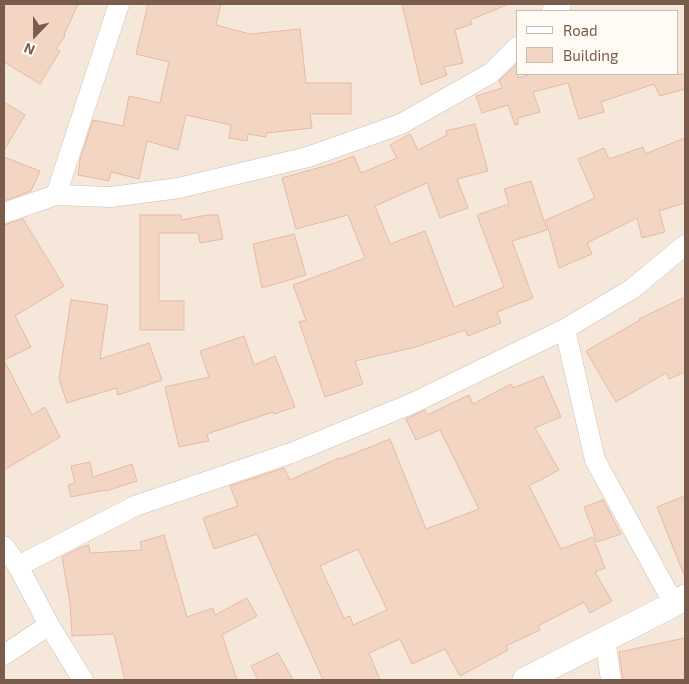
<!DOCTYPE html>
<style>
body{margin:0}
#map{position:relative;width:689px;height:684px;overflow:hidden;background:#fdf6ec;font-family:"Exo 2",sans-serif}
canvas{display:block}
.frame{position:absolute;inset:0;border:5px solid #7a5c4d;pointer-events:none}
.legend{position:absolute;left:516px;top:10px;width:162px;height:65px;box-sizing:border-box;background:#fffaf3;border:1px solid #cabbb1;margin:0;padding:6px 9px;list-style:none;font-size:15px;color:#7a5c4d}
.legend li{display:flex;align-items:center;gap:10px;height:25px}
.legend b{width:25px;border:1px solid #cabbb1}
.north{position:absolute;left:10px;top:10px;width:50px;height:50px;-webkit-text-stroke:4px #fffaf3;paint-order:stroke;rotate:202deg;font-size:14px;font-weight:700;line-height:20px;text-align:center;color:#7a5c4d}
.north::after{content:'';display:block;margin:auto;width:18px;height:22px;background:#7a5c4d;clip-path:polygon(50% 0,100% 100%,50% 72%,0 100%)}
</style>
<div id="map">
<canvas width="689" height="684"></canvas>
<div class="frame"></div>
<ul class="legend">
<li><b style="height:6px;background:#fff"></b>Road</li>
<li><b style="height:14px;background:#f3d5c3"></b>Building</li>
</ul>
<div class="north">N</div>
</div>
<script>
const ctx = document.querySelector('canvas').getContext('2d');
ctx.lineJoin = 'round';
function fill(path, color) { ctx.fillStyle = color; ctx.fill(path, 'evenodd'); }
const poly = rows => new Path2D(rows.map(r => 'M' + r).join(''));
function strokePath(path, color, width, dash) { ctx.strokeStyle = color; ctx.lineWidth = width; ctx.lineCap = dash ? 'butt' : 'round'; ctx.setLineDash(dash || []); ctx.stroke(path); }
const residential = poly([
 [4,4,685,4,685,680,4,680],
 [518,11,678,11,678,74,518,74]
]);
const building = poly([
 [4,4,78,4,64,35,65,36,56,49,60,51,40,84,4,62,4,4],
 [148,4,221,4,216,25,250,34,300,29,306,83,351,83,351,114,310,114,312,128,266,133,266,137,248,134,247,141,229,138,231,125,186,115,178,150,147,141,139,179,111,172,109,181,78,175,80,160,93,120,123,126,129,96,160,103,169,62,136,54,148,4],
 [402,4,509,4,470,20,472,24,455,30,463,63,444,67,447,75,421,85,402,4],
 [518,63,518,78,532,74,685,74,685,89,660,96,654,84,601,102,604,112,579,119,568,83,533,92,540,112,518,118,518,125,515,125,508,105,482,113,476,96,502,88,499,81,518,63],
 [4,102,25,115,4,150,4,102],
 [475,124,488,171,457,179,468,208,440,218,427,183,375,206,390,244,425,231,454,307,504,287,477,215,509,204,504,189,531,181,547,230,512,241,533,298,497,312,501,323,468,336,465,330,416,347,355,361,363,384,325,397,299,322,306,320,293,285,365,258,348,215,296,229,282,178,332,164,354,156,361,173,397,158,390,145,410,134,418,150,447,135,446,131,475,124],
 [685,138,685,203,659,211,665,232,642,238,637,218,587,243,592,254,559,268,546,220,595,198,578,159,604,148,609,159,643,147,645,154,685,138],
 [4,157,40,171,31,191,4,201,4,157],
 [140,215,181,215,181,220,207,215,218,215,223,239,200,243,198,233,159,233,159,301,184,301,184,330,140,330,140,215],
 [23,219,64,286,15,316,31,347,4,360,32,415,45,407,60,437,4,470,4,225,23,219],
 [294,234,306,275,262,288,253,244,294,234],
 [685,297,685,372,669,379,666,373,616,402,586,351,640,320,639,319,685,297],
 [71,300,108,305,100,359,149,343,162,380,118,395,116,388,67,403,59,379,71,300],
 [244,336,254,365,275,356,295,407,274,414,273,412,207,434,209,441,179,447,165,387,209,377,200,351,244,336],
 [543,376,561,417,535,428,559,470,529,486,561,549,593,537,605,568,595,572,612,601,590,613,584,602,538,626,540,630,506,646,508,650,460,676,445,649,412,664,400,639,369,653,380,680,323,680,257,534,214,549,203,518,238,506,230,486,284,468,290,480,339,458,340,459,390,439,426,529,479,509,440,430,416,440,406,419,425,410,427,415,469,395,473,404,511,384,513,388,543,376],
 [358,549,387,610,353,625,350,616,344,618,320,566,358,549],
 [90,462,93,477,132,464,137,481,106,491,105,490,71,497,68,485,75,483,71,466,90,462],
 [685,496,685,575,684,575,657,507,685,496],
 [603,500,621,534,597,542,584,507,603,500],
 [164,535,187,617,213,608,215,615,247,598,257,616,222,635,237,680,125,680,114,634,72,636,70,603,62,557,82,547,89,545,90,553,142,550,140,542,164,535],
 [685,638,685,680,623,680,619,652,685,638],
 [278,653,293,680,258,680,251,666,278,653]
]);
const minor = poly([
 [552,11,561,4],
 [56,195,119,4],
 [4,213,56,195,111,197,179,188,308,157,401,124,491,73,518,46],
 [565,329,595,460,674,604],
 [4,546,18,566,49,625,83,680],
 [18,566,135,506,294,452,413,403,565,329,632,289,685,245],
 [605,639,611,680],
 [4,655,49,625]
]);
const tertiary = poly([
 [525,680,674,604,685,597]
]);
fill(residential, '#f5e8da');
fill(building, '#f3d5c3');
strokePath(building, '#e6bba3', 1);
strokePath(minor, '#d1beb0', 21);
strokePath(tertiary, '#d1beb0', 26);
strokePath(minor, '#fff', 20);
strokePath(tertiary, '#fff', 25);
</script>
